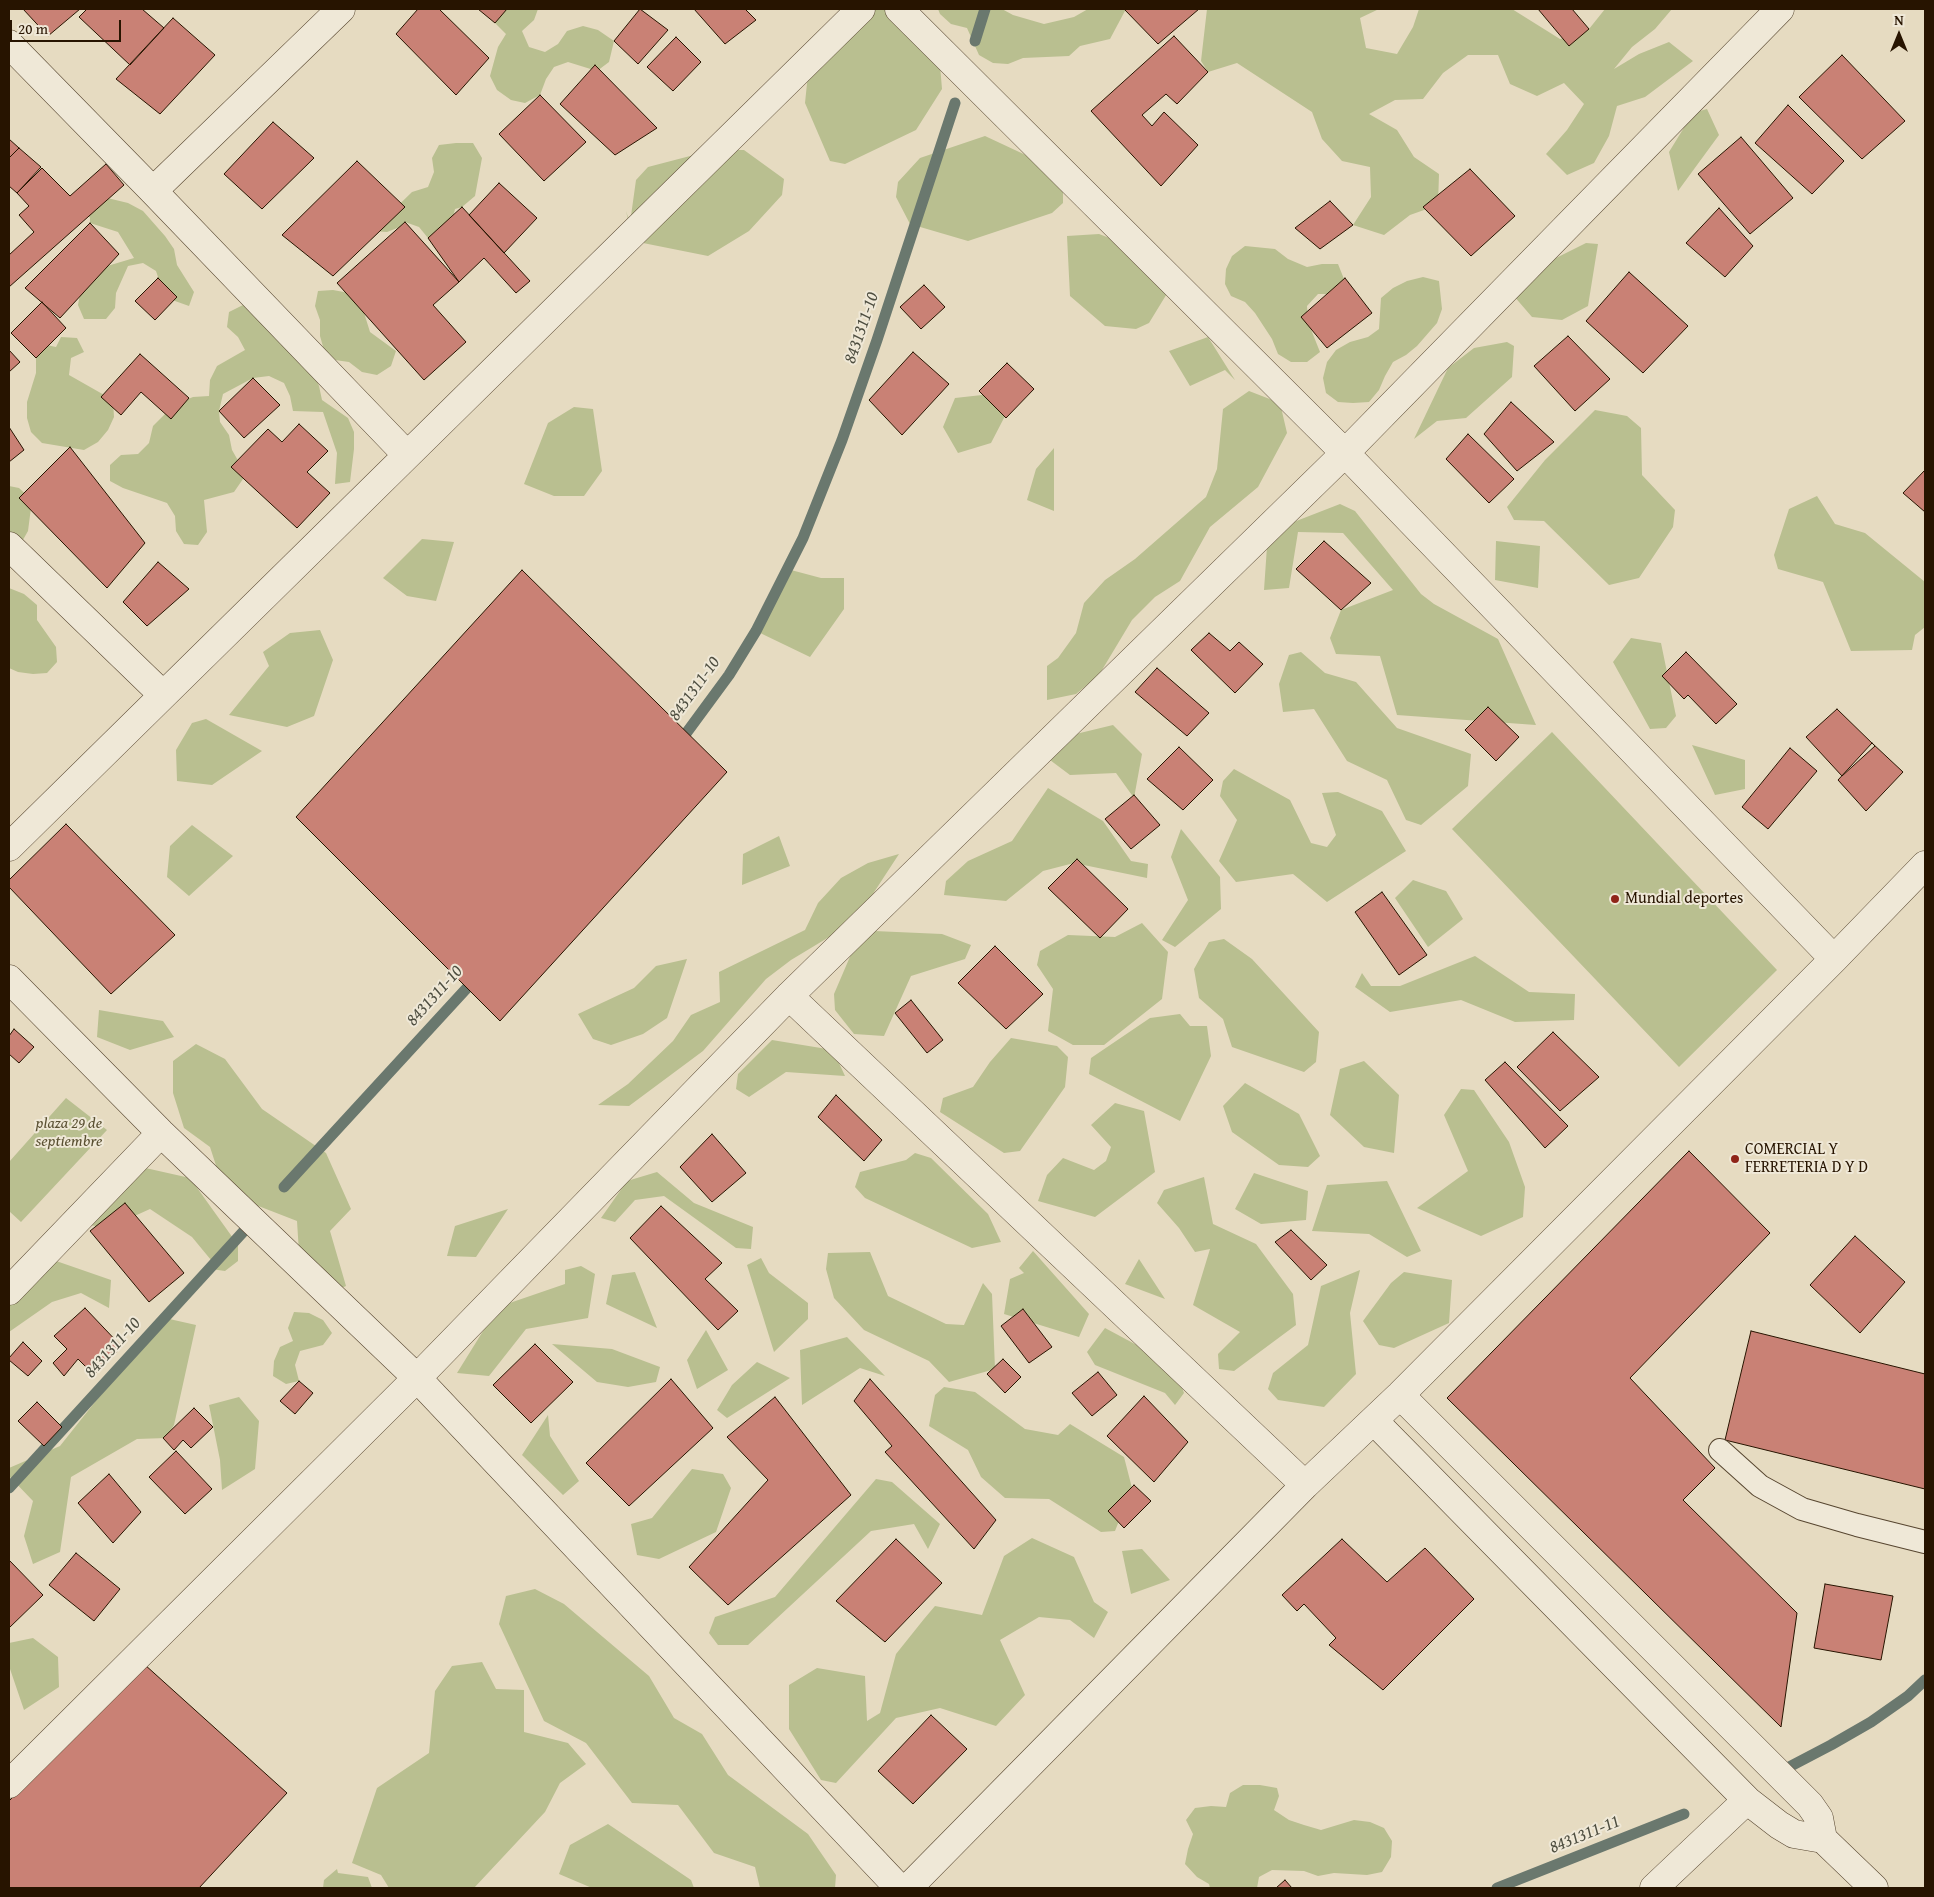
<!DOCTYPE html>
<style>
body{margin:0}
#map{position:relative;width:1934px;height:1897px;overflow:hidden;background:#e6dbc1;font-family:"Gentium Book Plus",serif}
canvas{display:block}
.frame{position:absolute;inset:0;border:10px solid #271400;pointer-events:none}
.north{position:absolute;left:1874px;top:10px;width:50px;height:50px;-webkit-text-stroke:4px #efe8d7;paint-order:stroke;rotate:0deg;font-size:14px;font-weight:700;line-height:20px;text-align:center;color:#271400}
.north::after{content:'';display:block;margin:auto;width:18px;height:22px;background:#271400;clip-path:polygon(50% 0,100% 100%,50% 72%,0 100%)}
.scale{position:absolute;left:10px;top:20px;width:111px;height:22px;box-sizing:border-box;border:2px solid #271400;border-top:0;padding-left:6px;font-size:15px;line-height:18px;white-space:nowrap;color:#271400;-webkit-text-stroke:4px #efe8d7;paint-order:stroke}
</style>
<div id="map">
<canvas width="1934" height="1897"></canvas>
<div class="frame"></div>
<div class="north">N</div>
<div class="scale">20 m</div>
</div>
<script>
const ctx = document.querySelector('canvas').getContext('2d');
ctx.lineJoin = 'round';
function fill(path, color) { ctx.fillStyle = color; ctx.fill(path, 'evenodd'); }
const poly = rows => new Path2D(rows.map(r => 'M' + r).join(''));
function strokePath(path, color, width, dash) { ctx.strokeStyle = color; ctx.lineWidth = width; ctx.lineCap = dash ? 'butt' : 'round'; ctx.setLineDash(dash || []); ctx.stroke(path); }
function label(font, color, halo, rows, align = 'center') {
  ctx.font = font + ' "Gentium Book Plus",serif'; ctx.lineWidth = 4; ctx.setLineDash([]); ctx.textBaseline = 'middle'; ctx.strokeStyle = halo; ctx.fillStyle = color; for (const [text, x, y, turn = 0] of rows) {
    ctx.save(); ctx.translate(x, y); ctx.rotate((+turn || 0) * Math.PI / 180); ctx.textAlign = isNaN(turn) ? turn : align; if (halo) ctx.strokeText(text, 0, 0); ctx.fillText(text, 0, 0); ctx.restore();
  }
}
const green = poly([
 [493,9,538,9,534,20,522,31,529,47,545,52,558,44,567,31,583,26,598,30,614,41,609,62,597,71,568,62,554,67,546,79,540,95,525,103,511,100,497,90,490,76,498,47,506,34,495,23],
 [869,9,905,9,938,41,942,89,916,130,845,164,830,161,805,103,808,74],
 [938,9,1002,9,1013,15,1044,24,1074,17,1088,9,1126,9,1110,39,1080,46,1069,56,1023,58,1008,64,993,63,979,55,967,28,951,24,940,14],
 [1207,9,1379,9,1360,18,1366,48,1397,54,1413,27,1419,9,1512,9,1560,39,1589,29,1605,9,1672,9,1655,29,1632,47,1614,69,1639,54,1669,42,1693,61,1645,97,1617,106,1609,136,1594,163,1567,175,1546,154,1567,130,1584,104,1564,83,1537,96,1510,84,1498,55,1468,55,1443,73,1423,99,1395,100,1369,114,1397,130,1414,157,1439,174,1438,205,1410,215,1384,235,1353,225,1371,197,1370,167,1342,161,1322,139,1312,112,1237,63,1208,72,1201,61],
 [1707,109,1719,135,1678,191,1669,152,1693,113],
 [985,136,1032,158,1063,188,1063,203,1052,213,968,241,910,224,896,197,898,182,920,158],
 [456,143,473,143,482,158,475,196,462,207,455,209,451,226,443,239,428,238,419,227,405,222,400,227,387,232,372,231,412,192,428,187,434,172,432,158,439,145],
 [713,150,744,150,784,179,782,195,749,231,708,256,633,241,626,211,630,223,636,180,648,167],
 [95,195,128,203,143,211,165,236,174,249,177,265,194,292,189,306,175,301,163,292,156,271,143,263,128,266,116,293,115,308,106,319,84,319,78,305,81,288,104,267,134,258,118,232,90,223,90,218,83,205],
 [1099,234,1159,257,1171,287,1149,323,1136,329,1105,326,1070,296,1067,236],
 [1586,243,1598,244,1588,306,1562,320,1532,317,1513,295,1512,280],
 [1245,246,1275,249,1288,259,1307,267,1322,264,1338,264,1346,284,1333,294,1318,294,1307,306,1308,322,1320,352,1307,362,1291,362,1278,354,1272,339,1255,313,1245,302,1231,296,1225,284,1226,269,1232,256],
 [1423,277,1439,281,1442,309,1437,323,1417,346,1406,355,1393,362,1385,376,1379,390,1369,402,1353,403,1338,402,1326,393,1323,378,1327,362,1336,350,1350,342,1368,337,1379,329,1381,298,1393,288,1407,281],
 [333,290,349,293,361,303,370,332,396,351,391,366,377,375,362,372,349,362,335,360,324,350,320,336,320,320,315,306,318,291],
 [243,305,258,311,313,371,319,386,322,400,348,418,354,432,354,449,350,482,335,484,337,453,323,412,293,411,290,396,284,383,269,376,253,378,223,394,219,411,220,422,229,435,232,450,240,464,243,479,234,492,204,500,207,532,198,545,184,544,176,531,175,516,167,503,123,488,110,481,110,465,121,455,138,454,149,443,153,426,174,405,193,397,209,396,210,380,217,366,245,350,238,337,227,327,229,312],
 [61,337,77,338,84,352,71,358,69,375,113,400,114,417,108,430,98,442,84,450,42,443,31,432,27,418,27,402,36,373,36,358,42,344,56,347],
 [1208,337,1235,380,1225,370,1190,386,1169,351],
 [1507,342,1514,346,1512,377,1466,418,1437,421,1414,439,1448,368,1474,348],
 [1018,391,991,443,958,453,943,427,955,398],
 [1249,391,1280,403,1287,433,1258,487,1210,527,1180,581,1155,597,1132,620,1099,675,1076,694,1047,700,1047,666,1058,658,1076,633,1084,603,1105,580,1135,559,1206,497,1217,469,1223,409],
 [574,407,593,409,602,471,584,496,554,496,524,484,548,423],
 [1595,410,1627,416,1641,428,1642,475,1675,510,1673,527,1639,578,1609,585,1544,521,1514,520,1507,507,1545,460],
 [1054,448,1054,511,1027,500,1036,469],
 [9,486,19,488,32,500,28,531,20,545,9,543],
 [1817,496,1835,524,1865,533,1925,582,1925,627,1915,635,1912,650,1851,651,1823,582,1778,569,1774,555,1789,509],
 [1340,504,1355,511,1421,594,1434,604,1498,639,1536,725,1397,715,1380,656,1336,654,1330,638,1341,610,1393,590,1343,533,1298,532,1289,588,1264,590,1268,532],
 [422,539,454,542,436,601,407,596,383,578],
 [1496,541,1540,546,1538,588,1495,580],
 [791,570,821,578,844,578,844,609,810,657,756,631,780,585],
 [9,588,24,594,37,605,37,620,56,647,57,662,47,673,33,674,18,672,9,668],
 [320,630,333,660,314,716,287,727,229,715,269,666,263,652,290,633],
 [1631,638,1661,643,1676,716,1666,728,1650,729,1613,662],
 [1301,652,1325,673,1356,682,1397,728,1471,754,1468,786,1421,825,1406,820,1387,780,1347,761,1314,709,1283,712,1279,684,1289,655],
 [206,719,262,751,212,785,177,781,176,750,192,723],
 [1113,725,1142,754,1134,798,1116,773,1070,775,1046,757,1047,741],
 [1552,732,1777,970,1679,1067,1452,829],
 [1692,745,1745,760,1745,789,1715,795],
 [1234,769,1290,800,1311,843,1327,847,1336,835,1322,793,1338,792,1382,811,1406,851,1327,902,1293,874,1236,882,1219,861,1237,820,1220,796,1223,781],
 [1048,788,1103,821,1131,861,1148,864,1147,878,1074,863,1043,871,1006,901,944,895,946,881,968,861,1012,841],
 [192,825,233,856,189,896,167,877,170,846],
 [1181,829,1220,877,1221,909,1175,947,1162,940,1188,900,1171,857],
 [779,836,790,866,742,885,743,854],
 [899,854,865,906,844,928,791,960,766,979,703,1051,629,1106,598,1105,628,1084,673,1041,691,1015,720,1002,719,972,805,930,818,903,841,878,868,863],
 [1413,880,1446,891,1463,919,1428,947,1395,898],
 [1142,923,1168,952,1162,999,1104,1045,1073,1045,1048,1031,1053,989,1037,965,1040,951,1068,935,1115,937],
 [874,931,942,934,971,945,965,959,911,976,884,1036,854,1034,835,1010,834,994,858,938],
 [1224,939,1252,959,1319,1032,1316,1062,1304,1072,1232,1047,1223,1019,1199,998,1194,969,1209,942],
 [1475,956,1529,992,1575,994,1574,1020,1515,1022,1461,1000,1390,1012,1355,987,1362,973,1371,986,1400,986],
 [687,959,667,1018,643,1034,611,1045,593,1039,578,1014,634,988,656,966],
 [99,1010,163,1021,174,1037,130,1050,97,1037],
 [1180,1014,1190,1026,1207,1026,1211,1056,1180,1121,1089,1074,1091,1058,1150,1018],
 [1011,1038,1057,1046,1068,1057,1065,1087,1020,1151,1004,1153,940,1112,943,1098,973,1087,990,1062],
 [772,1040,833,1050,845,1076,786,1072,749,1097,736,1089,738,1074],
 [196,1044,225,1059,262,1109,326,1153,351,1209,330,1231,346,1286,331,1293,301,1284,297,1221,225,1193,210,1147,184,1128,173,1093,173,1061],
 [1364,1061,1399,1095,1394,1153,1364,1147,1330,1115,1340,1069],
 [1245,1083,1299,1114,1320,1156,1308,1167,1279,1165,1232,1132,1223,1106],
 [1461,1089,1474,1090,1509,1142,1525,1187,1523,1217,1481,1236,1417,1208,1468,1171,1444,1115],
 [66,1098,107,1130,21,1222,9,1211,9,1162],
 [1115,1103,1144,1111,1155,1172,1095,1217,1038,1201,1047,1175,1063,1158,1094,1170,1106,1161,1111,1147,1091,1125],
 [915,1153,931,1158,988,1214,1001,1242,972,1248,865,1198,855,1187,860,1172,906,1160],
 [141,1167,190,1178,238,1245,238,1261,225,1271,211,1269,211,1260,192,1237,150,1209,108,1228,77,1223,95,1181],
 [657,1172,694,1203,753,1227,751,1249,736,1248,664,1196,635,1200,615,1222,601,1218,627,1181],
 [1254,1173,1308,1191,1306,1220,1261,1224,1235,1209],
 [1204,1177,1213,1224,1256,1244,1293,1294,1296,1325,1234,1371,1219,1369,1218,1354,1240,1332,1193,1305,1210,1249,1195,1252,1179,1228,1157,1203,1164,1190],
 [1387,1181,1421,1251,1407,1257,1369,1234,1312,1231,1327,1185],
 [508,1209,476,1257,447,1256,455,1226],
 [1033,1251,1089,1314,1079,1337,1004,1314,1010,1279,1024,1273,1019,1268],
 [870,1252,888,1296,946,1324,964,1325,983,1283,992,1294,995,1369,949,1382,929,1361,864,1330,834,1298,826,1269,828,1253],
 [36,1254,111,1280,109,1308,81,1293,52,1302,9,1332,9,1291],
 [761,1258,769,1273,808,1303,808,1319,774,1352,747,1265],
 [1139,1259,1165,1299,1125,1284],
 [581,1266,595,1274,588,1318,526,1329,489,1376,457,1373,498,1307,565,1284,565,1270],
 [1360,1270,1350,1313,1356,1374,1324,1407,1278,1400,1268,1389,1273,1373,1308,1345,1321,1286],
 [635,1272,657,1328,606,1304,612,1275],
 [1404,1272,1452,1280,1449,1323,1394,1348,1379,1345,1363,1321,1391,1283],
 [294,1312,309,1313,323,1320,332,1333,323,1345,300,1351,295,1365,299,1381,286,1384,273,1376,274,1361,280,1347,293,1341,288,1328],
 [165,1318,196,1325,174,1425,166,1438,137,1439,71,1477,60,1552,33,1564,24,1536,33,1501,9,1476,9,1468,60,1446,149,1334,152,1326],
 [1105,1328,1174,1365,1184,1393,1175,1405,1165,1393,1095,1365,1087,1352],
 [706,1330,728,1370,697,1389,687,1360],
 [847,1337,885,1376,860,1368,802,1405,800,1350],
 [552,1344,612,1349,660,1367,656,1382,628,1387,597,1382],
 [757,1362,790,1378,727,1418,717,1410,732,1385],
 [944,1387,975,1392,1025,1429,1058,1435,1070,1424,1124,1457,1132,1488,1115,1531,1101,1532,1049,1499,1005,1498,981,1477,968,1450,929,1426,935,1395],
 [239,1397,259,1421,255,1469,222,1490,220,1460,209,1405],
 [548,1415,550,1436,579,1481,563,1495,522,1455],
 [692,1469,723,1474,731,1488,716,1532,659,1559,637,1555,631,1524,652,1518],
 [876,1479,892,1482,940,1524,928,1549,914,1524,871,1531,748,1645,718,1645,709,1633,715,1617,775,1597],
 [1032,1538,1074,1557,1094,1602,1108,1612,1094,1638,1070,1620,1039,1617,1000,1640,1025,1695,996,1726,940,1708,896,1718,836,1783,821,1780,789,1729,789,1685,817,1668,865,1676,867,1721,880,1713,896,1654,924,1619,935,1606,982,1615,1004,1556],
 [1142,1549,1170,1580,1131,1594,1122,1551],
 [535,1589,564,1604,649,1676,674,1718,702,1734,728,1775,808,1834,836,1875,835,1888,760,1888,755,1867,714,1853,678,1805,632,1803,586,1743,544,1721,499,1624,506,1596],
 [33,1638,58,1657,59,1687,24,1710,9,1666,9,1643],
 [482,1662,496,1689,524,1690,524,1732,568,1743,586,1764,560,1783,545,1812,474,1888,389,1888,381,1875,352,1863,377,1788,429,1753,435,1691,452,1666],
 [1243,1785,1260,1785,1277,1788,1279,1796,1274,1810,1289,1820,1304,1825,1321,1830,1354,1820,1370,1822,1384,1828,1392,1841,1391,1857,1382,1872,1367,1875,1334,1873,1318,1876,1304,1871,1272,1870,1259,1877,1257,1888,1210,1888,1209,1884,1197,1877,1185,1864,1188,1849,1193,1834,1186,1820,1195,1808,1211,1806,1226,1807,1230,1793],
 [608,1824,691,1880,694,1888,592,1888,559,1874,570,1845],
 [337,1869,338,1873,368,1877,372,1888,323,1888,324,1880]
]);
const stream = poly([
 [975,41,985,9],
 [679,743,729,675,756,631,803,538,842,440,877,340,955,103],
 [284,1187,477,977],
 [9,1488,243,1232],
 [1789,1767,1831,1745,1871,1722,1908,1696,1925,1680],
 [1497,1888,1684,1814]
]);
const building = poly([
 [23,9,80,9,48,36,23,9],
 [87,9,142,9,164,28,130,65,79,17,87,9],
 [418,9,439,9,489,58,456,95,396,34,418,9],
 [478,9,507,9,495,23,478,9],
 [640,9,668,30,638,64,614,41,640,9],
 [694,9,745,9,756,20,725,44,694,9],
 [1124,9,1199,9,1158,44,1124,9],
 [1538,9,1572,9,1589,29,1569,46,1538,9],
 [173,18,215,55,160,114,116,79,173,18],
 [1174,36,1208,72,1177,104,1166,94,1142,115,1152,126,1164,112,1198,145,1161,186,1091,111,1174,36],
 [676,37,701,62,673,91,647,67,676,37],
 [1842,55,1905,121,1862,159,1799,97,1842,55],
 [595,65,657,128,615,155,560,104,595,65],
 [540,95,586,142,544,181,499,134,540,95],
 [1788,105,1844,161,1812,194,1755,143,1788,105],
 [273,122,314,158,262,209,224,174,273,122],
 [1741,137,1793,198,1750,234,1698,174,1741,137],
 [9,139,19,148,9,158,9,139],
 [19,148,41,167,17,193,9,186,9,158,19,148],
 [357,161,405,207,333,276,282,235,357,161],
 [106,164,124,185,9,287,9,255,34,232,19,215,29,206,17,193,42,168,70,196,106,164],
 [1470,169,1515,216,1471,256,1423,207,1470,169],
 [499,183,537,218,504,253,469,215,499,183],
 [1330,201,1353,225,1320,249,1295,228,1330,201],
 [462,207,530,281,516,293,484,258,459,282,428,238,462,207],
 [1719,208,1753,246,1725,277,1686,243,1719,208],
 [405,222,459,282,433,305,466,342,424,380,337,283,405,222],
 [90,223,119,254,60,318,25,288,90,223],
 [1629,272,1688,326,1643,373,1586,321,1629,272],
 [158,278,177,297,155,320,135,301,158,278],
 [1345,278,1372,313,1327,348,1301,317,1345,278],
 [924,285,945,307,921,329,900,307,924,285],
 [42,302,66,328,36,358,11,333,42,302],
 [1568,336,1610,379,1575,411,1534,366,1568,336],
 [9,350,20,362,9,372,9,350],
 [913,352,949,384,902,435,869,400,913,352],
 [140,354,189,398,171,419,141,392,121,415,101,397,140,354],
 [1007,363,1034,389,1006,418,979,391,1007,363],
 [253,378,280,405,244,438,219,411,253,378],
 [1511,402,1554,442,1517,471,1484,434,1511,402],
 [299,424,328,451,307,472,330,493,297,528,231,467,268,429,282,442,299,424],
 [9,427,24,450,9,462,9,427],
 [1468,434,1514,479,1489,503,1446,459,1468,434],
 [70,447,145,543,107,588,19,498,70,447],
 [1925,470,1925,512,1903,493,1925,470],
 [1324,541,1371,583,1341,610,1296,569,1324,541],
 [158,562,189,589,147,626,123,602,158,562],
 [522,570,727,772,500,1021,296,817,522,570],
 [1209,633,1230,651,1239,642,1263,664,1235,693,1191,650,1209,633],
 [1686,652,1737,704,1716,724,1688,695,1684,699,1662,676,1686,652],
 [1157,668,1209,713,1187,736,1135,692,1157,668],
 [1488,707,1519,737,1496,761,1465,730,1488,707],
 [1837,709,1875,746,1842,776,1806,737,1837,709],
 [1872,743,1903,772,1866,811,1838,780,1872,743],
 [1179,747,1213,780,1183,810,1147,779,1179,747],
 [1790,748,1817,771,1768,829,1742,807,1790,748],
 [1134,795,1160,825,1131,849,1105,819,1134,795],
 [66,824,175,935,111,994,9,887,9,880,66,824],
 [1077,859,1128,909,1100,938,1048,888,1077,859],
 [1382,892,1427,955,1399,975,1355,912,1382,892],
 [995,946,1043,994,1006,1029,958,983,995,946],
 [911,1000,943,1040,927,1053,895,1013,911,1000],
 [14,1029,34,1047,19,1063,9,1054,9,1036,14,1029],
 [1553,1032,1599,1077,1560,1111,1517,1067,1553,1032],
 [1505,1062,1568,1126,1545,1148,1485,1080,1505,1062],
 [836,1095,882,1140,864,1161,818,1117,836,1095],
 [712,1134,746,1173,712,1202,680,1167,712,1134],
 [1689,1151,1770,1233,1630,1378,1715,1468,1683,1500,1797,1613,1781,1727,1447,1398,1689,1151],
 [125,1203,184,1273,149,1302,90,1231,125,1203],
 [661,1206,722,1263,705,1279,738,1311,718,1330,630,1238,661,1206],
 [1291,1230,1327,1265,1311,1280,1275,1242,1291,1230],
 [1855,1236,1905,1282,1860,1333,1810,1285,1855,1236],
 [85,1308,122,1347,94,1375,78,1359,64,1376,53,1363,67,1349,54,1336,85,1308],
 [1023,1309,1052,1347,1029,1363,1001,1326,1023,1309],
 [1751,1331,1925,1374,1925,1489,1725,1440,1751,1331],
 [23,1342,42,1361,28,1376,9,1360,9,1358,23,1342],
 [535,1344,573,1382,531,1423,493,1385,535,1344],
 [1003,1359,1021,1377,1005,1393,987,1374,1003,1359],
 [1098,1372,1117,1395,1092,1416,1072,1393,1098,1372],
 [671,1379,713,1428,629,1506,586,1463,671,1379],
 [870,1379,996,1520,974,1549,885,1452,892,1446,854,1401,870,1379],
 [299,1381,313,1393,295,1414,280,1401,299,1381],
 [1144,1396,1188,1442,1154,1482,1107,1436,1144,1396],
 [775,1397,851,1495,728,1605,689,1567,768,1480,727,1437,775,1397],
 [37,1402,62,1427,44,1446,18,1421,37,1402],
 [194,1408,213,1427,191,1448,183,1440,174,1450,163,1438,194,1408],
 [176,1451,212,1489,185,1514,149,1477,176,1451],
 [109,1474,141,1512,113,1543,78,1503,109,1474],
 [1134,1485,1151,1501,1124,1528,1108,1511,1134,1485],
 [896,1539,942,1583,885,1642,836,1601,896,1539],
 [1342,1539,1387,1582,1425,1548,1474,1599,1383,1690,1329,1645,1336,1638,1304,1604,1297,1611,1282,1595,1342,1539],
 [76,1553,120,1589,94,1621,49,1585,76,1553],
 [9,1560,43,1595,9,1628,9,1560],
 [1825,1584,1893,1596,1881,1660,1814,1648,1825,1584],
 [144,1664,287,1793,199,1888,9,1888,9,1801,144,1664],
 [931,1715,967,1749,913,1804,878,1771,931,1715],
 [1285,1880,1292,1888,1276,1888,1285,1880]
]);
const service = poly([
 [1720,1450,1760,1486,1802,1509,1857,1525,1925,1542]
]);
const minor = poly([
 [899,9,1345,453,1834,959],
 [9,44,153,191,407,455],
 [153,191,341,9],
 [9,546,163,695],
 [9,847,861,9],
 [9,979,161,1133,417,1378,899,1888],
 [789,996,1305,1485],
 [9,1291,161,1133],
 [1400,1395,1810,1805,1819,1818,1823,1839],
 [1374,1421,1748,1801,1779,1825,1794,1834,1823,1839,1874,1888],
 [9,1784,417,1378,789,996,1345,453,1780,9],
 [908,1888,1305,1485,1400,1395,1834,959,1925,865],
 [1654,1888,1747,1800]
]);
const markers = [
 [1615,899,5,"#8f2418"],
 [1735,1159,5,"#8f2418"]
];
const poiNames = [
 ["Mundial deportes",1625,899],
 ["COMERCIAL Y",1745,1150],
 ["FERRETERIA D Y D",1745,1168]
];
const parkNames = [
 ["plaza 29 de",69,1124],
 ["septiembre",69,1142]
];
const waterNames = [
 ["8431311-10",862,328,-71],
 ["8431311-10",695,689,-54],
 ["8431311-10",435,996,-48],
 ["8431311-10",113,1348,-48],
 ["8431311-11",1585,1835,-22]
];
fill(green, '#b9bf90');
strokePath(stream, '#6a786e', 11);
fill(building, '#c98175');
strokePath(building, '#271400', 1);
strokePath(service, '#574630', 24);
strokePath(minor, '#574630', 29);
strokePath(service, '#efe8d7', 22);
strokePath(minor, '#efe8d7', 28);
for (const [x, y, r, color] of markers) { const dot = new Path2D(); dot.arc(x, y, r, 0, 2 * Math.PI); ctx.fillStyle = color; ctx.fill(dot); strokePath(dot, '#efe8d7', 2); }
label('16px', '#271400', '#efe8d7', poiNames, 'left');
label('italic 16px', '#5a5032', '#efe8d7', parkNames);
label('italic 18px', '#4e4e40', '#efe8d7', waterNames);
</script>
